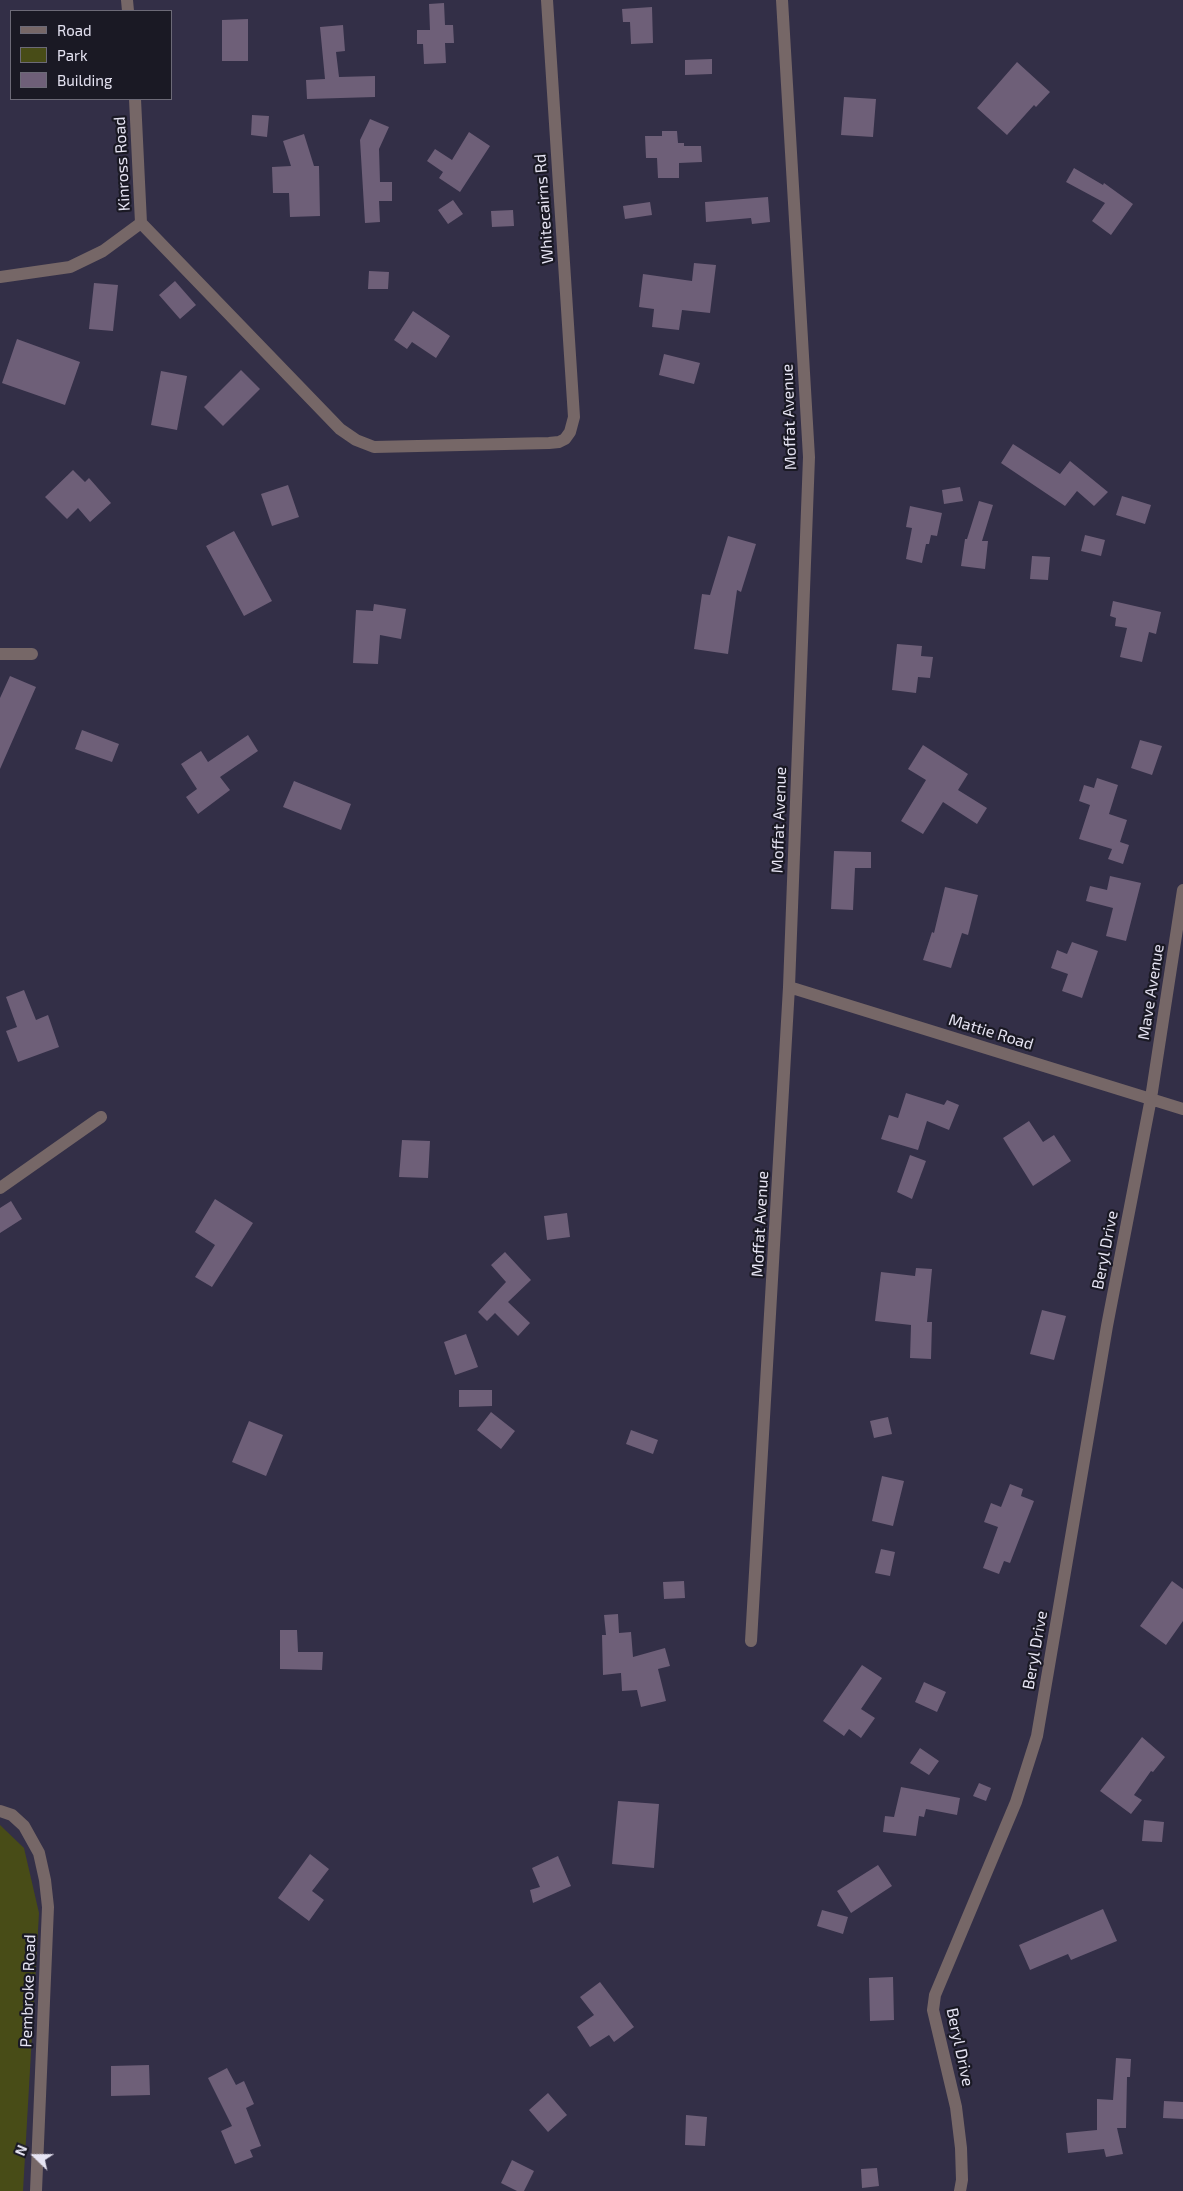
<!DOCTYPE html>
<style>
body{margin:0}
#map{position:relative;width:1183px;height:2191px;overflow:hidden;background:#332f47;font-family:"Exo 2",sans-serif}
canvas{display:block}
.legend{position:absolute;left:10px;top:10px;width:162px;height:90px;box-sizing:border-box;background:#1a1924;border:1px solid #6c6a77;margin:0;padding:6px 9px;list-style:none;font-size:15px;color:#e6e4f3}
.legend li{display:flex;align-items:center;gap:10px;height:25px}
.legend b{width:25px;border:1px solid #6c6a77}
.north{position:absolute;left:10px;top:2131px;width:50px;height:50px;-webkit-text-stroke:4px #1a1924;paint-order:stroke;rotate:292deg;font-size:14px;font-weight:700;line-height:20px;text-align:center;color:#e6e4f3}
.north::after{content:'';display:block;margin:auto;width:18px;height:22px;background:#e6e4f3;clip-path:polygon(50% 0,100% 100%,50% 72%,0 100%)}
</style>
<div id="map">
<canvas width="1183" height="2191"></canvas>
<ul class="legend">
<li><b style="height:6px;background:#766767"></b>Road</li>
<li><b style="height:14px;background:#484c17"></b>Park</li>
<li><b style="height:14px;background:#6e5f78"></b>Building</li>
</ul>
<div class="north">N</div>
</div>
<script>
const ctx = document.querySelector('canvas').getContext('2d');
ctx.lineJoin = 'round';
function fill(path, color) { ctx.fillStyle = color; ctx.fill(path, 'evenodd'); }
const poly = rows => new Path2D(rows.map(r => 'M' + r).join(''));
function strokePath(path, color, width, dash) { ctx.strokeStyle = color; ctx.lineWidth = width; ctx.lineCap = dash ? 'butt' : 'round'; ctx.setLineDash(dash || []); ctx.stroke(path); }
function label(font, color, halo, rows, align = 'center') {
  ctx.font = font + ' "Exo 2",sans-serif'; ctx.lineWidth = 4.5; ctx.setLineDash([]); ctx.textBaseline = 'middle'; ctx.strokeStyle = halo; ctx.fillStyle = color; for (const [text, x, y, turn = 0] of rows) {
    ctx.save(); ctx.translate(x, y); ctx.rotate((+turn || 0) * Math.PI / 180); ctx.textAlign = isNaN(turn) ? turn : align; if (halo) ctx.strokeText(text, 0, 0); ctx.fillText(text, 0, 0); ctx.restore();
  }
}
const green = poly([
 [0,1825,24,1848,39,1913,23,2191,0,2191]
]);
const building = poly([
 [444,3,445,25,453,25,454,43,445,43,446,63,424,64,423,44,417,44,417,30,430,30,429,4],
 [652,7,653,43,631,44,630,22,623,22,622,9],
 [248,19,248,61,222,61,222,20],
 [343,25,345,51,336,52,339,77,375,76,375,97,307,99,306,80,325,79,320,27],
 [712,59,712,74,685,75,685,60],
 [1017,62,1050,92,1036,107,1034,105,1007,135,977,108],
 [844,97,876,99,873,137,841,135],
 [252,115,269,116,267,137,251,135],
 [370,119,389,127,379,149,380,182,392,182,392,201,379,201,380,222,365,223,360,140],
 [662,131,677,131,678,143,684,143,684,146,701,146,702,162,679,163,679,178,658,178,657,158,646,158,645,136,662,136],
 [469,132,490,146,460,192,439,178,443,172,427,161,435,149,452,160],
 [304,134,314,166,319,166,320,216,290,217,289,193,273,193,272,167,291,166,283,141],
 [1074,168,1103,185,1104,183,1133,204,1111,235,1092,221,1105,203,1066,182],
 [768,197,770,222,752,224,751,218,706,222,705,202],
 [453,200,463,214,448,224,438,210],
 [650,202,652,215,625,219,623,206],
 [513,210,514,226,492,227,491,211],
 [694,263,716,265,710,313,682,310,679,330,652,327,654,309,639,307,643,274,692,281],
 [369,271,389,272,388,289,368,289],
 [175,281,196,305,180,319,159,295],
 [94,283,118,285,113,331,89,329],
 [413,311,450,336,436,358,412,342,407,349,394,340],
 [17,339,80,362,65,405,2,383],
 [664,354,700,363,694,384,659,375],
 [241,370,260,389,223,426,204,407],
 [161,371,187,376,177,430,151,425],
 [1013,444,1060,474,1070,461,1108,492,1094,506,1077,491,1065,506,1001,463],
 [73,470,85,482,89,478,111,503,90,522,78,508,67,519,45,497],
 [288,485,299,517,272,526,261,494],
 [960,487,963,501,944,504,942,490],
 [1122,496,1151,505,1145,524,1116,515],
 [979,501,993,505,982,541,988,541,985,569,961,566,965,539,967,539],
 [910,506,942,513,937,536,931,535,929,544,926,544,922,563,906,559,912,528,906,527],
 [234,531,272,601,244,616,206,546],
 [1085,535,1105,540,1101,556,1081,551],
 [728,536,756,544,741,592,737,590,728,654,694,649,702,594,710,595],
 [1032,556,1050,557,1048,580,1030,579],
 [1113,601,1161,612,1156,634,1149,632,1142,662,1120,657,1127,628,1115,626,1116,618,1110,616],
 [374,604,406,609,401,639,380,635,378,664,353,663,356,610,373,611],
 [897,644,922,646,921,656,933,657,930,678,918,677,916,693,892,690],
 [10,676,36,687,0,769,0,698],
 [82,730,119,744,112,762,75,749],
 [248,735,258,751,220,777,230,790,198,814,186,797,197,789,181,764,201,751,208,762],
 [1140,740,1162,746,1152,775,1131,768],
 [923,745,968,774,958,790,987,808,977,824,943,802,923,834,901,821,926,780,908,769],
 [1097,778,1118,785,1109,814,1127,820,1120,842,1129,845,1123,864,1108,859,1112,849,1079,839,1090,805,1079,801,1084,785,1094,788],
 [294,781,351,804,341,830,283,807],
 [834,851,871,852,871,868,855,868,853,910,831,909],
 [1110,876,1141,883,1126,941,1106,936,1113,908,1086,901,1090,886,1107,890],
 [945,887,978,895,968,935,962,933,951,968,923,960,932,932,934,933],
 [1072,942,1098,951,1082,998,1062,991,1068,974,1051,968,1057,950,1067,954],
 [24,990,36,1020,48,1015,59,1047,18,1062,6,1031,17,1027,6,997],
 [906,1093,944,1105,947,1100,959,1105,949,1130,927,1121,918,1150,881,1139,889,1115,898,1118],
 [1029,1121,1043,1142,1054,1135,1071,1161,1033,1186,1003,1138],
 [402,1140,430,1141,428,1178,399,1177],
 [910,1155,926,1161,912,1199,897,1192],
 [215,1199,253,1223,212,1287,195,1277,215,1245,195,1232],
 [11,1201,22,1219,0,1233,0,1208],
 [567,1213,570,1237,547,1240,544,1216],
 [505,1252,531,1280,508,1302,530,1323,518,1336,495,1313,487,1321,478,1312,506,1282,491,1265],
 [916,1268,932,1269,927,1322,932,1322,931,1359,910,1358,911,1325,875,1321,881,1272,915,1276],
 [1042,1310,1066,1316,1054,1360,1030,1354],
 [466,1334,478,1367,455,1375,444,1342],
 [459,1390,492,1390,492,1406,459,1407],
 [491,1412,515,1431,501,1449,477,1430],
 [888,1417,892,1434,874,1438,870,1421],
 [249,1421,283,1435,266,1476,232,1462],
 [631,1430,658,1440,653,1454,626,1444],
 [882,1476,904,1481,893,1526,872,1521],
 [1010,1484,1023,1489,1021,1496,1034,1501,1010,1563,1004,1561,999,1574,983,1568,998,1527,984,1522,991,1503,1001,1507],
 [881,1549,895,1552,890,1576,875,1573],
 [684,1581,685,1598,664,1599,663,1582],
 [1172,1581,1183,1589,1183,1621,1166,1645,1140,1626],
 [618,1614,619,1633,631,1632,633,1657,665,1648,670,1666,658,1669,666,1701,641,1707,637,1690,622,1691,621,1673,603,1675,602,1635,606,1635,604,1615],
 [280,1630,297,1630,298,1652,323,1652,322,1670,280,1669],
 [862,1665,882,1678,861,1709,875,1718,861,1738,849,1729,844,1736,823,1721],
 [924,1682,946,1692,937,1712,915,1702],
 [1142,1737,1165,1757,1153,1772,1151,1771,1134,1795,1142,1800,1131,1814,1100,1791],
 [920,1748,939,1761,929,1775,910,1763],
 [979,1783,991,1788,986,1801,973,1796],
 [901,1787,960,1798,957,1815,926,1809,924,1817,919,1816,916,1836,883,1832,885,1816,894,1817],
 [618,1801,659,1804,654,1868,612,1864],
 [1144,1820,1164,1822,1162,1842,1142,1841],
 [310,1854,329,1869,312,1891,324,1900,309,1921,278,1898],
 [558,1856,571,1886,533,1903,530,1890,540,1887,532,1868],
 [878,1865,892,1886,851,1913,837,1891],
 [1103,1909,1117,1941,1071,1960,1068,1954,1030,1970,1019,1945],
 [822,1910,848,1917,843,1934,817,1926],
 [893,1977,894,2020,870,2021,869,1978],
 [600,1982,634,2027,614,2042,609,2035,590,2047,577,2027,594,2015,580,1997],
 [1116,2058,1131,2059,1130,2077,1127,2077,1126,2128,1117,2128,1123,2154,1106,2157,1104,2149,1068,2153,1066,2133,1097,2130,1097,2099,1113,2100],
 [149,2065,150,2095,111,2096,111,2066],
 [227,2068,236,2085,244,2081,254,2104,246,2108,261,2146,250,2150,253,2157,235,2164,221,2131,232,2126,208,2078],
 [548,2093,567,2115,548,2132,529,2110],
 [1164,2101,1183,2102,1183,2119,1163,2118],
 [686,2115,707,2117,705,2146,685,2145],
 [512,2160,534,2171,524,2191,517,2191,501,2183],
 [877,2168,879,2186,862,2188,861,2169]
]);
const minor = poly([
 [127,0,128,11],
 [141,223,340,429,356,440,374,447,549,443,559,442,565,439,570,432,574,417,547,0],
 [0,277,70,267,103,251,141,223,135,99],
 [0,654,32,654],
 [789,987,1183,1109],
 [0,1188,101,1117],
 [751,1641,789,987,809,457,782,0],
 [0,1811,12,1815,24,1826,39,1853,45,1880,48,1907,36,2191],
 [960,2191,962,2180,961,2148,956,2107,933,2010,935,1995,1016,1802,1037,1736,1107,1326,1151,1098,1183,890]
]);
const streetNames = [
 ["Kinross Road",122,164,-93],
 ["Whitecairns Rd",544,209,-94],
 ["Moffat Avenue",789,417,-92],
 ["Moffat Avenue",779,820,-88],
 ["Mave Avenue",1151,992,-81],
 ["Mattie Road",991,1032,17],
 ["Moffat Avenue",760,1224,-87],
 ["Beryl Drive",1105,1250,-79],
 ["Beryl Drive",1035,1650,-80],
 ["Pembroke Road",28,1991,-88],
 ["Beryl Drive",960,2047,78]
];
fill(green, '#484c17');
fill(building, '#6e5f78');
strokePath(minor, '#766767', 12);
label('16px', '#e6e4f3', '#1a1924', streetNames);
</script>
